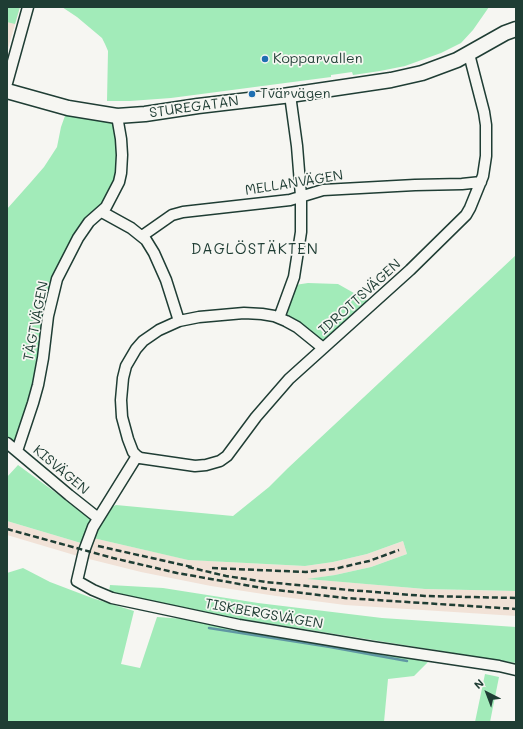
<!DOCTYPE html>
<meta charset="utf-8">
<style>
body{margin:0}
#map{position:relative;width:523px;height:729px;overflow:hidden;background:#f6f6f2;font-family:Mali,sans-serif}
canvas{display:block}
.frame{position:absolute;inset:0;border:8px solid #1f3d34;pointer-events:none}
.north{position:absolute;left:467px;top:673px;width:40px;height:40px;-webkit-text-stroke:3px #f6f6f2;paint-order:stroke;rotate:318deg;font-size:11px;font-weight:700;line-height:16px;text-align:center;color:#1f3d34}
.north::after{content:'';display:block;margin:auto;width:14px;height:18px;background:#1f3d34;clip-path:polygon(50% 0,100% 100%,50% 72%,0 100%)}
</style>
<div id="map">
<canvas width="523" height="729"></canvas>
<div class="frame"></div>
<div class="north">N</div>
</div>
<script>
const ctx = document.querySelector('canvas').getContext('2d');
ctx.lineJoin = 'round';
function fill(path, color) { ctx.fillStyle = color; ctx.fill(path, 'evenodd'); }
const poly = rows => new Path2D(rows.map(r => 'M' + r).join(''));
function strokePath(path, color, width, dash) { ctx.strokeStyle = color; ctx.lineWidth = width; ctx.lineCap = dash ? 'butt' : 'round'; ctx.setLineDash(dash || []); ctx.stroke(path); }
function label(font, color, halo, rows, align = 'center') {
  ctx.font = font + ' Mali,sans-serif'; ctx.lineWidth = 3.5; ctx.setLineDash([]); ctx.textBaseline = 'middle'; ctx.strokeStyle = halo; ctx.fillStyle = color; for (const [text, x, y, turn = 0] of rows) {
    ctx.save(); ctx.translate(x, y); ctx.rotate((+turn || 0) * Math.PI / 180); ctx.textAlign = isNaN(turn) ? turn : align; if (halo) ctx.strokeText(text, 0, 0); ctx.fillText(text, 0, 0); ctx.restore();
  }
}
const built = poly([
 [7,7,20,7,7,52],
 [7,521,91,546,93,538,189,560,305,566,333,562,367,554,403,541,407,554,371,567,335,575,309,579,425,589,516,591,516,616,345,605,276,596,211,586,141,572,81,557,7,535]
]);
const green = poly([
 [7,7,20,7,15,24,7,22],
 [62,7,489,7,473,30,461,43,441,53,405,66,380,71,353,75,352,72,331,75,331,77,171,98,130,101,107,101,108,51,105,44,102,38,77,17],
 [66,113,116,118,120,176,60,271,41,362,16,442,7,437,7,209,31,182,44,167,57,147,61,127],
 [516,255,516,591,425,589,307,579,335,575,371,567,407,554,403,541,367,554,333,562,305,566,188,560,93,538,91,546,7,521,7,477,18,465,89,517,116,505,233,516,269,487,288,468],
 [308,283,338,284,368,301,320,344,287,316,295,285],
 [23,568,50,582,92,598,134,611,121,664,140,668,157,617,186,619,390,654,428,662,414,676,388,679,384,722,7,722,7,573],
 [110,585,163,588,258,603,382,618,516,627,516,663,241,619,109,592],
 [485,674,499,677,490,722,475,722]
]);
const stream = poly([
 [209,628,330,647,407,661]
]);
const street = poly([
 [7,83,28,7],
 [102,212,131,228,146,240,154,253,166,280,179,321],
 [142,236,172,215,183,212,290,200,323,190,415,185,462,184,481,182],
 [279,318,294,277,301,232,301,196,297,146,290,95],
 [7,443,69,495,98,518],
 [17,451,33,403,38,385,43,358,48,316,57,279,78,238,89,222,106,207,119,182,121,173,122,155,121,139,117,116],
 [137,456,140,458,195,466,206,465,220,461,227,456,256,417,289,379,410,270,466,215,470,208,483,176,486,156,486,125,484,112,469,54],
 [137,456,93,527,84,551,77,581,93,590,112,598,239,625,372,647,499,666,516,670],
 [137,456,133,452,128,439,122,417,121,400,123,378,126,366,136,349,143,341,159,330,179,321,199,317,244,313,262,314,274,316,286,321,297,327,323,348]
]);
const secondary = poly([
 [7,91,68,108,117,116,145,114,198,106,283,96,391,80,422,73,457,60,505,33,516,29]
]);
const rail = poly([
 [7,529,113,558,177,573,268,589,345,598,516,609],
 [98,546,192,567],
 [188,567,226,576,266,582,349,590,425,596,516,598],
 [212,568,306,572,334,569,369,561,399,550]
]);
const markers = [
 [265,59,4,"#1f6fb2"],
 [252,94,4,"#1f6fb2"]
];
const poiNames = [
 ["Kopparvallen",273,59],
 ["Tvärvägen",260,94]
];
const streetNames = [
 ["STUREGATAN",194,107,-8],
 ["MELLANVÄGEN",294,183,-9],
 ["IDROTTSVÄGEN",360,297,-42],
 ["TÄGTVÄGEN",36,321,-79],
 ["KISVÄGEN",61,470,40],
 ["TISKBERGSVÄGEN",264,614,10]
];
const neighbourhoodNames = [
 ["DAGLÖSTÄKTEN",255,249]
];
fill(built, '#f1e2d7');
fill(green, '#a2ebb9');
strokePath(stream, '#6097a3', 2.5);
strokePath(street, '#1f3d34', 13);
strokePath(secondary, '#1f3d34', 17);
strokePath(street, '#f6f6f2', 10);
strokePath(secondary, '#f6f6f2', 14);
strokePath(rail, '#1f3d34', 2.5, [6, 3]);
for (const [x, y, r, color] of markers) { const dot = new Path2D(); dot.arc(x, y, r, 0, 2 * Math.PI); ctx.fillStyle = color; ctx.fill(dot); strokePath(dot, '#f6f6f2', 1.5); }
label('14px', '#1f3d34', '#f6f6f2', poiNames, 'left');
label('14px', '#1f3d34', '#f6f6f2', streetNames);
ctx.letterSpacing = '1px';
label('15px', '#1f3d34', '#f6f6f2', neighbourhoodNames);
ctx.letterSpacing = '0px';
</script>
